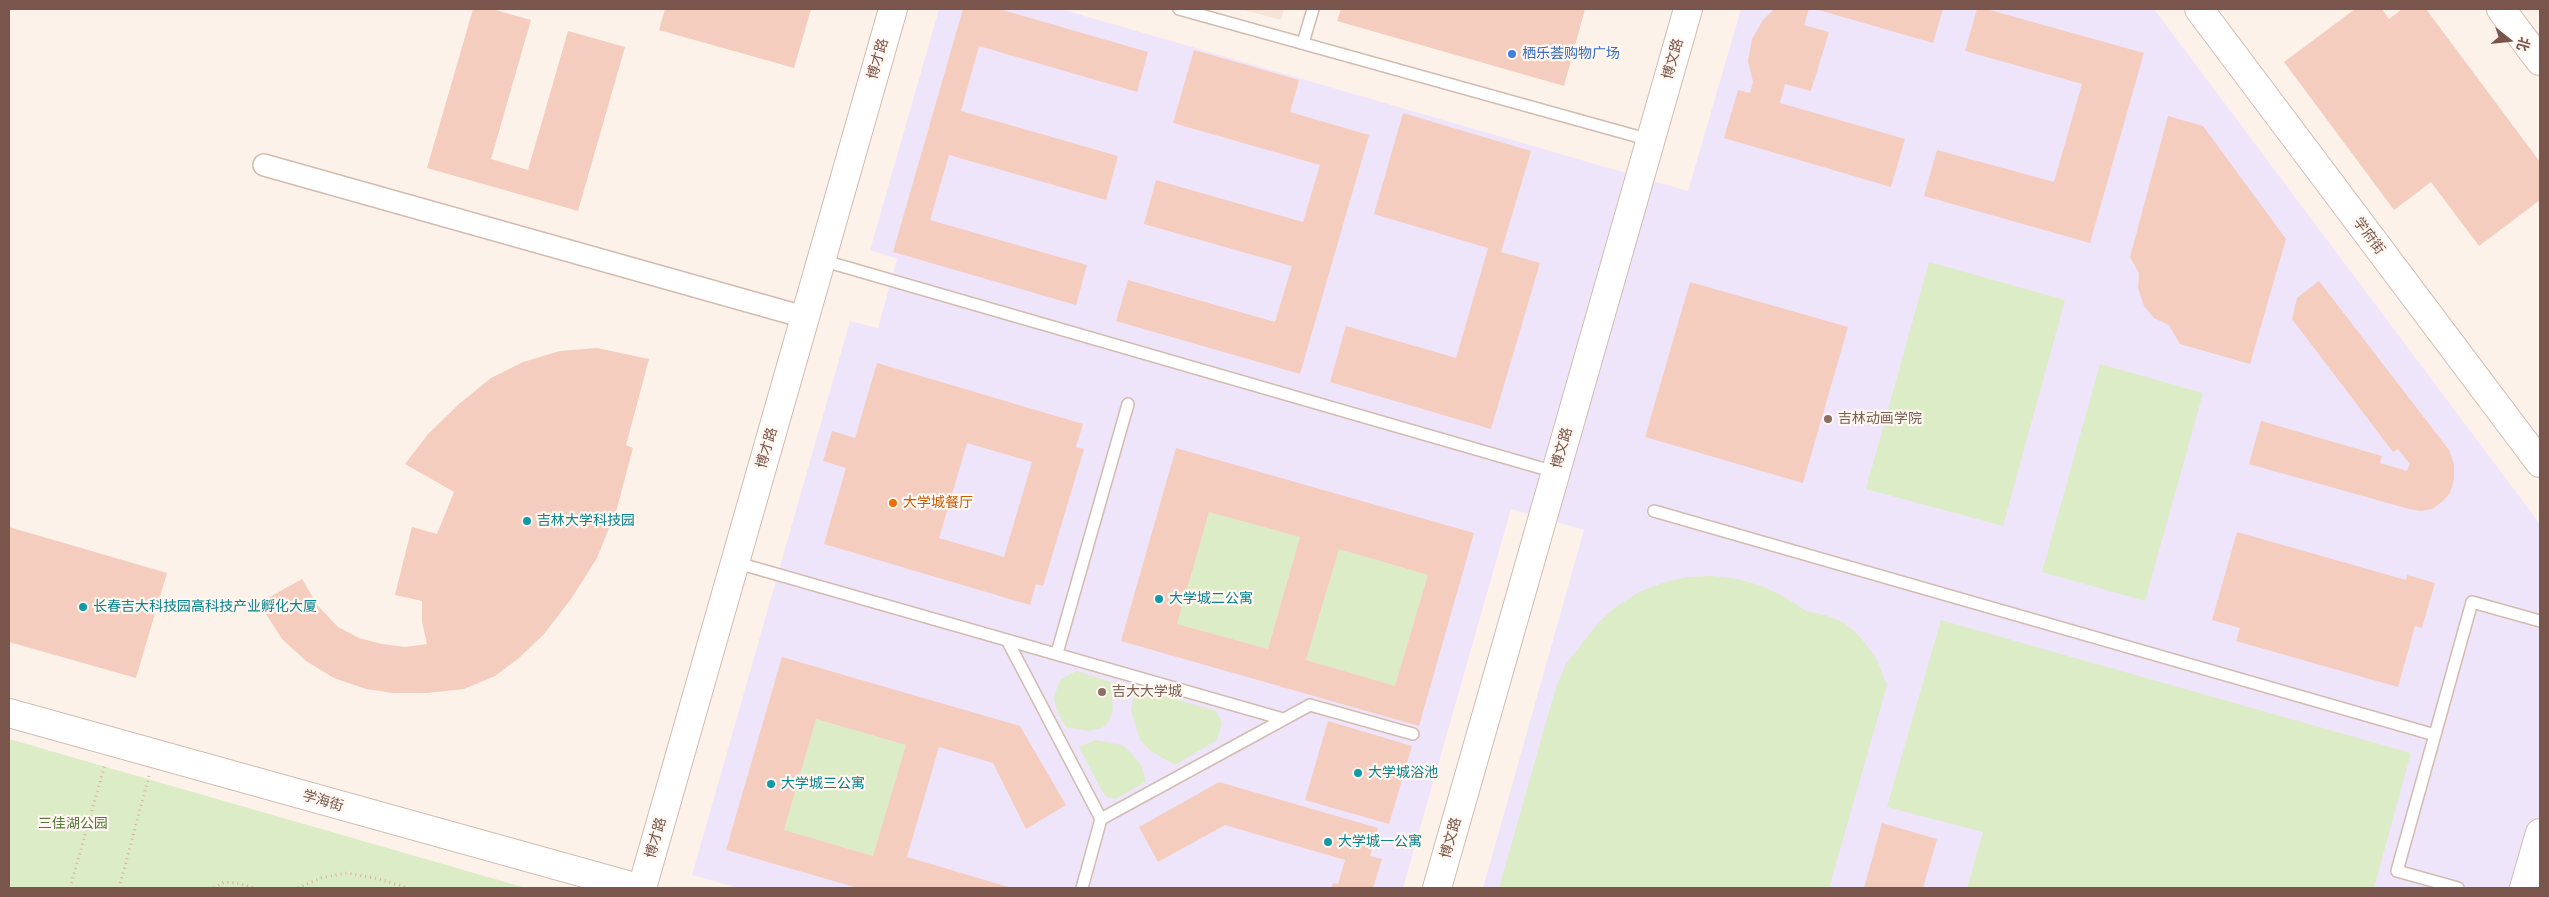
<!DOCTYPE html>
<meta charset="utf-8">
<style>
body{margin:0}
#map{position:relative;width:2549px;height:897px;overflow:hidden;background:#fdf2e9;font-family:Inter,"Noto Sans SC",sans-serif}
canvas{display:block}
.frame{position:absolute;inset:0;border:10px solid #79554b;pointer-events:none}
.north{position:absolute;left:2484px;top:15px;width:50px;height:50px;-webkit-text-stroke:4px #fff7f0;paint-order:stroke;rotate:106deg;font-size:14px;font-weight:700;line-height:20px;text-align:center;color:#79554b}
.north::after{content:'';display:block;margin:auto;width:18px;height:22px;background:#79554b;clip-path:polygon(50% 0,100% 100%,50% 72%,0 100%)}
</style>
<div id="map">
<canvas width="2549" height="897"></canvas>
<div class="frame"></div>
<div class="north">北</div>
</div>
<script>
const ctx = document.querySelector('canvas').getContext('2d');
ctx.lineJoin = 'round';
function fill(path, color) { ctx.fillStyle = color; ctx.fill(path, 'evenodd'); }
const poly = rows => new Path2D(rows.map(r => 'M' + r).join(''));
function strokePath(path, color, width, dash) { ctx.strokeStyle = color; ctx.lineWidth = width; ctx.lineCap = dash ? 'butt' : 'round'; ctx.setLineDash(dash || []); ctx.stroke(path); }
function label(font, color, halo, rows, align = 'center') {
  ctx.font = font + ' Inter,"Noto Sans SC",sans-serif'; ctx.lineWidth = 4.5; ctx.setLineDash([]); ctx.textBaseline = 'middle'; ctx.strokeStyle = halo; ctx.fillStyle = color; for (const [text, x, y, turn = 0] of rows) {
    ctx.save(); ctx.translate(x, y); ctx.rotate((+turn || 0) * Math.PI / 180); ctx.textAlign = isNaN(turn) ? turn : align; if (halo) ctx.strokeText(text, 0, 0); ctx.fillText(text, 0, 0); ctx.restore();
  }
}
const residential = poly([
 [1240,9,1284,9,1281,20]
]);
const education = poly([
 [939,9,1061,9,1688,191,1741,9,2154,9,2540,524,2540,888,1483,888,1584,530,1511,509,1403,888,739,888,692,875,850,321,878,328,897,259,870,250]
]);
const green = poly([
 [1929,262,2065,300,2003,526,1866,489],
 [2100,364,2203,393,2145,601,2042,572],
 [1209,512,1300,537,1268,649,1177,624],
 [1339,549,1428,575,1395,686,1306,660],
 [1713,576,1738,579,1762,586,1785,597,1806,611,1825,615,1843,622,1860,637,1876,658,1887,685,1829,888,1499,888,1556,687,1566,664,1598,623,1617,606,1639,592,1662,583,1687,577],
 [1941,620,2411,753,2374,888,1967,888,1983,832,1887,807],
 [1076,671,1111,682,1113,709,1109,721,1102,728,1088,731,1066,727,1056,709,1054,697,1060,680],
 [1143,690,1216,711,1222,723,1217,740,1175,765,1151,751,1140,740,1131,710,1133,699],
 [816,719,906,745,873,856,784,830],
 [9,739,526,888,9,888],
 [1096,740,1122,745,1132,754,1141,765,1146,781,1122,796,1115,799,1108,797,1103,793,1079,747]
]);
const building = poly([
 [473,9,492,9,531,20,491,159,528,170,568,31,625,47,578,211,427,168],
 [665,9,811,9,794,68,659,30],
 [963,9,999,9,1148,52,1137,92,979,46,961,111,1118,156,1106,200,949,155,930,220,1087,265,1076,305,893,252],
 [1341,9,1585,9,1564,86,1337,21],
 [1774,9,1809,9,1804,25,1829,32,1811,91,1785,84,1780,103,1905,139,1891,187,1724,138,1738,90,1750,93,1753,82,1748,61,1752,39,1763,20],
 [1815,9,1943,9,1933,43],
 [1977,9,1986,9,2144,53,2090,243,1924,196,1937,150,2054,182,2082,84,1965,51],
 [2355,9,2382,9,2389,19,2402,9,2426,9,2540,162,2540,200,2479,246,2431,182,2394,210,2284,62],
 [1194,50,1299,80,1290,112,1369,135,1300,374,1116,321,1128,280,1275,322,1292,266,1144,224,1156,180,1303,222,1320,165,1173,123],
 [1403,113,1531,151,1501,252,1540,263,1491,429,1330,382,1346,326,1456,358,1488,248,1374,214],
 [2168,116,2203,126,2286,239,2250,364,2180,344,2169,325,2154,318,2144,306,2138,288,2139,273,2130,257],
 [2319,281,2449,450,2454,464,2454,480,2450,493,2442,502,2432,509,2421,511,2409,509,2249,464,2261,421,2382,456,2380,463,2407,471,2410,464,2398,449,2393,452,2292,319,2297,298],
 [1690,282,1848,327,1803,483,1645,437],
 [597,348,649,359,626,445,633,448,617,508,597,558,571,599,544,634,519,658,495,676,464,689,427,693,393,693,366,689,334,678,306,661,282,639,266,614,274,609,268,598,302,579,318,606,338,627,359,638,382,644,405,647,427,644,422,622,422,601,395,595,412,527,437,534,454,492,405,464,428,434,459,404,491,378,523,362,560,351],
 [877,363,1083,424,1076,447,1084,449,1043,586,1036,584,1030,605,824,544,846,468,823,461,832,431,855,438],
 [967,443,1032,462,1004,557,939,538],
 [1176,448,1474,533,1419,726,1121,641],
 [1209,512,1300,537,1268,649,1177,624],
 [1339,549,1428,575,1395,686,1306,660],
 [9,527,167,573,136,678,9,642],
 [2237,532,2406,580,2407,575,2435,583,2422,628,2415,626,2398,687,2236,641,2240,628,2212,620],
 [782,657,1020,726,1066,805,1026,829,993,763,939,747,907,857,1012,888,858,888,726,850],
 [816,719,906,745,873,856,784,830],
 [1328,721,1412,746,1389,824,1305,800],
 [1219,782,1378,828,1370,856,1382,859,1373,888,1331,888,1333,883,1338,884,1345,860,1225,825,1158,862,1139,827],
 [1882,823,1937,839,1923,888,1864,888]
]);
const path = poly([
 [70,888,105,764],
 [119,888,149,776],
 [214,888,224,882,237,883,254,888],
 [298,888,321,878,347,873,379,879,408,888]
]);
const service = poly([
 [1179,9,1650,140],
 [1303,43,1313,9],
 [821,260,1555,472],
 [1654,511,2435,735],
 [734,562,1283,719],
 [1007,640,1101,819],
 [1057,653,1128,404],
 [1082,888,1101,819,1310,705,1413,734],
 [2458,888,2397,871,2472,602,2540,621]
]);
const minor = poly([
 [264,165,804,317]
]);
const tertiary = poly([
 [2199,9,2540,463],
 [9,713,638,888],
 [642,888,893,9],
 [1437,888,1688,9],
 [2524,888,2540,833]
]);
const secondary = poly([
 [2501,9,2540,61]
]);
const markers = [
 [1512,54,5,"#3f7fe0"],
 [1828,419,5,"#8d6e63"],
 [893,503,5,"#e8710a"],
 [527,521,5,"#0f9aa8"],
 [1159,599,5,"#0f9aa8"],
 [83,607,5,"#0f9aa8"],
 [1102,692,5,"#8d6e63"],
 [1358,773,5,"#0f9aa8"],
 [771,784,5,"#0f9aa8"],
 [1328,842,5,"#0f9aa8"]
];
const shopNames = [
 ["栖乐荟购物广场",1522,54]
];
const streetNames = [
 ["博才路",878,59,-74],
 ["博文路",1673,59,-74],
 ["学府街",2369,236,53],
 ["博才路",767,448,-74],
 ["博文路",1562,448,-74],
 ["学海街",323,801,16],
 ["博才路",656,838,-74],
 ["博文路",1451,838,-74]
];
const educationNames = [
 ["吉林动画学院",1838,419],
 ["吉大大学城",1112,692]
];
const foodNames = [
 ["大学城餐厅",903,503]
];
const cultureNames = [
 ["吉林大学科技园",537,521],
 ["大学城二公寓",1169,599],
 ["长春吉大科技园高科技产业孵化大厦",93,607],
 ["大学城浴池",1368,773],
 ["大学城三公寓",781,784],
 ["大学城一公寓",1338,842]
];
const parkNames = [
 ["三佳湖公园",73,824]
];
fill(residential, '#f5e3d7');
fill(education, '#efe5fa');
fill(green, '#dbecc6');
fill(building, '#f4cdbf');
strokePath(service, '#d3bbb0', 14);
strokePath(minor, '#d3bbb0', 24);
strokePath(tertiary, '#d3bbb0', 30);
strokePath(secondary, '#d6baad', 30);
strokePath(path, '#d9b0a2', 3, [1, 4]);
strokePath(service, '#fff', 11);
strokePath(minor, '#fff', 21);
strokePath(tertiary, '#fff', 28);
strokePath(secondary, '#fff', 28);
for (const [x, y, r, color] of markers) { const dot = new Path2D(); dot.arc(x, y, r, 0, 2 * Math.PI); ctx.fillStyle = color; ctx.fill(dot); strokePath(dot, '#fff7f0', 2); }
label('14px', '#366cbe', '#fff7f0', shopNames, 'left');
label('14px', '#79554b', '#fff7f0', streetNames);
label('14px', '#785e54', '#fff7f0', educationNames, 'left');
label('14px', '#c56008', '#fff7f0', foodNames, 'left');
label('14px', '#0d838f', '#fff7f0', cultureNames, 'left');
label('14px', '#587a3f', '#fff7f0', parkNames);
</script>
